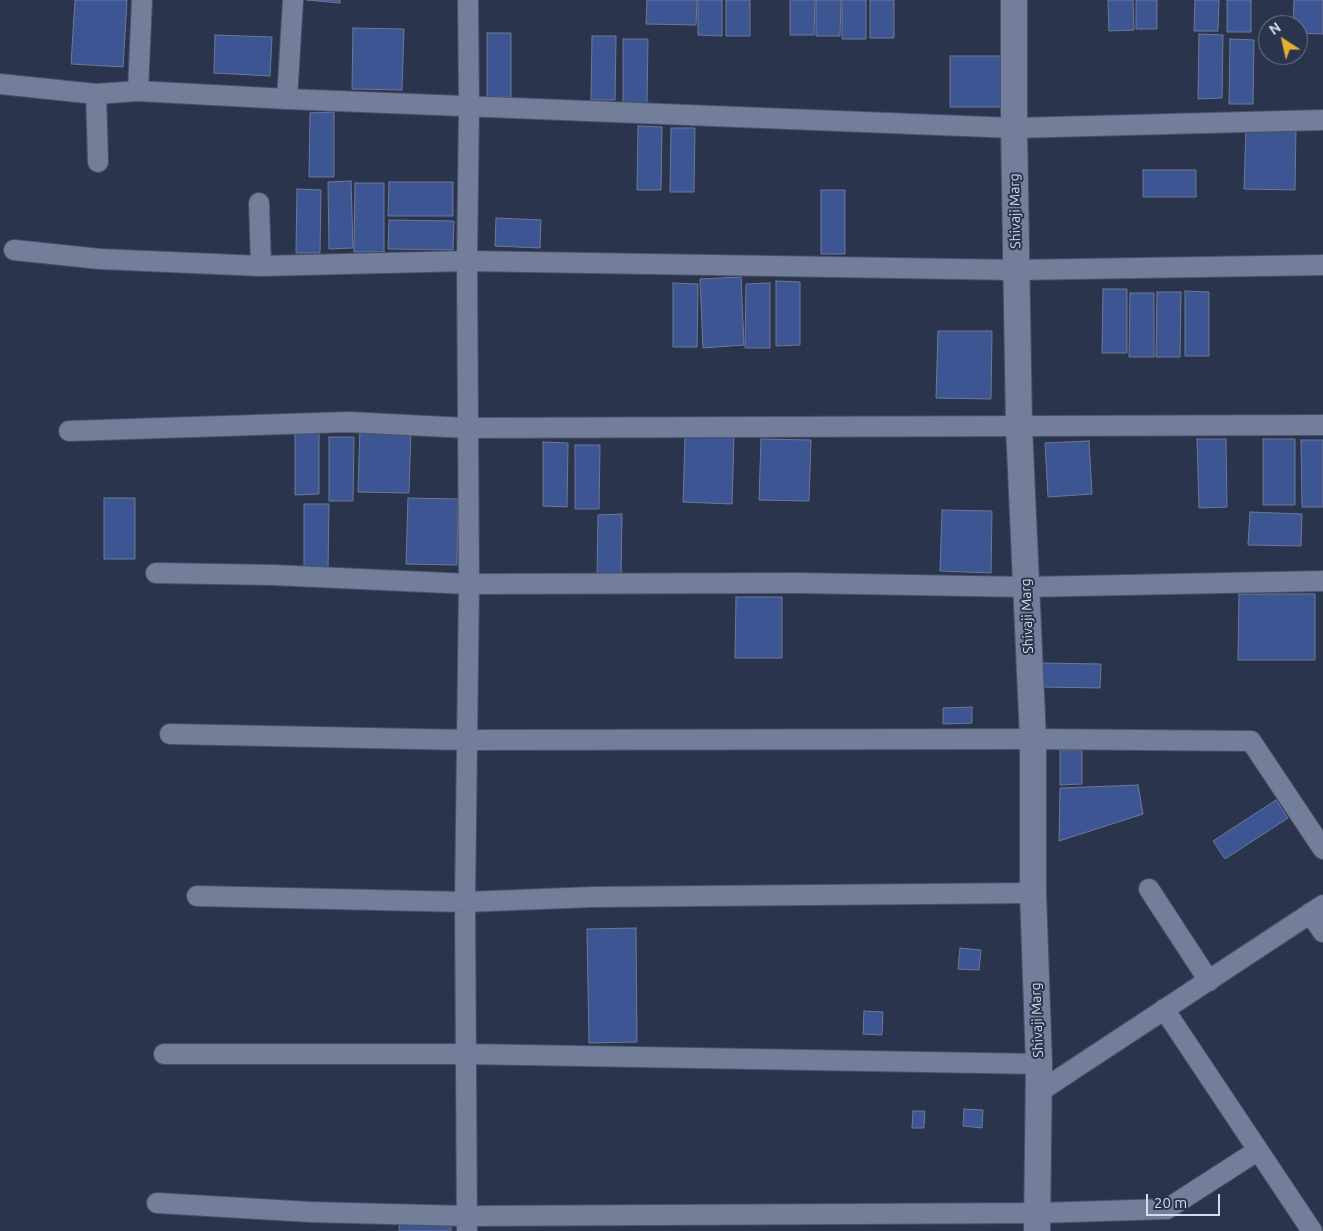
<!DOCTYPE html>
<style>
body{margin:0}
#map{position:relative;width:1323px;height:1231px;overflow:hidden;background:#2a344c;font-family:Ubuntu,sans-serif}
canvas{display:block}
.north{position:absolute;left:1258px;top:15px;width:50px;height:50px;box-sizing:border-box;background:#2a344c;border:1px solid #6e778b;border-radius:50%;rotate:325deg;font-size:14px;font-weight:700;line-height:20px;text-align:center;color:#d4dbea}
.north::after{content:'';display:block;margin:auto;width:18px;height:22px;background:#e2af34;clip-path:polygon(50% 0,100% 100%,50% 72%,0 100%)}
.scale{position:absolute;left:1146px;top:1194px;width:74px;height:22px;box-sizing:border-box;border:2px solid #d4dbea;border-top:0;padding-left:6px;font-size:15px;line-height:18px;white-space:nowrap;color:#d4dbea;-webkit-text-stroke:4px #2a344c;paint-order:stroke}
</style>
<div id="map">
<canvas width="1323" height="1231"></canvas>
<div class="north">N</div>
<div class="scale">20 m</div>
</div>
<script>
const ctx = document.querySelector('canvas').getContext('2d');
ctx.lineJoin = 'round';
function fill(path, color) { ctx.fillStyle = color; ctx.fill(path, 'evenodd'); }
const poly = rows => new Path2D(rows.map(r => 'M' + r).join(''));
function strokePath(path, color, width, dash) { ctx.strokeStyle = color; ctx.lineWidth = width; ctx.lineCap = dash ? 'butt' : 'round'; ctx.setLineDash(dash || []); ctx.stroke(path); }
function label(font, color, halo, rows, align = 'center') {
  ctx.font = font + ' Ubuntu,sans-serif'; ctx.lineWidth = 4; ctx.setLineDash([]); ctx.textBaseline = 'middle'; ctx.strokeStyle = halo; ctx.fillStyle = color; for (const [text, x, y, turn = 0] of rows) {
    ctx.save(); ctx.translate(x, y); ctx.rotate((+turn || 0) * Math.PI / 180); ctx.textAlign = isNaN(turn) ? turn : align; if (halo) ctx.strokeText(text, 0, 0); ctx.fillText(text, 0, 0); ctx.restore();
  }
}
const building = poly([
 [75,0,127,0,123,67,71,64,75,0],
 [307,0,340,0,340,3,307,0],
 [647,0,697,0,696,25,646,24,647,0],
 [698,0,722,0,722,36,698,35,698,0],
 [726,0,750,0,750,36,726,36,726,0],
 [790,0,815,0,814,35,790,35,790,0],
 [816,0,841,0,840,36,816,36,816,0],
 [842,0,866,0,866,39,842,39,842,0],
 [870,0,894,0,894,38,870,38,870,0],
 [1108,0,1133,0,1134,30,1109,31,1108,0],
 [1136,0,1157,0,1157,29,1136,29,1136,0],
 [1195,0,1219,0,1218,31,1194,31,1195,0],
 [1227,0,1251,0,1251,32,1227,32,1227,0],
 [1294,0,1323,0,1323,34,1298,33,1298,25,1293,25,1294,0],
 [353,28,404,29,402,90,352,89,353,28],
 [487,33,511,33,511,97,487,97,487,33],
 [1199,34,1223,35,1222,98,1198,99,1199,34],
 [215,35,272,37,270,76,214,73,215,35],
 [592,36,616,36,615,100,591,100,592,36],
 [623,39,648,39,647,103,623,103,623,39],
 [1230,39,1254,40,1253,104,1229,104,1230,39],
 [950,56,1011,56,1010,107,950,107,950,56],
 [334,112,334,177,309,177,310,113,334,112],
 [638,126,662,127,661,190,637,190,638,126],
 [1246,127,1296,128,1295,190,1244,189,1246,127],
 [671,128,695,128,694,192,670,192,671,128],
 [1143,170,1196,170,1196,197,1143,197,1143,170],
 [351,181,353,248,329,249,328,182,351,181],
 [389,182,453,182,453,216,388,216,389,182],
 [355,183,384,183,384,252,354,252,355,183],
 [297,189,321,190,320,253,296,253,297,189],
 [821,190,845,190,845,254,821,254,821,190],
 [496,218,541,220,540,248,495,246,496,218],
 [389,220,454,221,453,250,388,249,389,220],
 [741,277,744,345,703,348,700,279,741,277],
 [776,281,800,282,800,345,776,346,776,281],
 [673,283,698,284,697,347,673,347,673,283],
 [770,283,770,348,745,348,746,284,770,283],
 [1103,289,1127,289,1127,353,1102,353,1103,289],
 [1185,291,1209,292,1209,356,1185,356,1185,291],
 [1157,292,1181,292,1180,357,1156,357,1157,292],
 [1130,293,1154,293,1154,357,1129,357,1130,293],
 [938,331,992,331,991,399,936,398,938,331],
 [360,427,411,428,409,493,358,492,360,427],
 [295,430,319,431,319,494,295,495,295,430],
 [685,436,734,437,732,504,683,502,685,436],
 [329,437,354,437,353,501,329,501,329,437],
 [761,439,811,440,809,501,759,500,761,439],
 [1197,439,1226,439,1227,507,1199,508,1197,439],
 [1263,439,1295,439,1295,505,1263,505,1263,439],
 [1301,440,1323,440,1323,507,1302,507,1301,440],
 [1089,441,1092,494,1048,497,1045,443,1089,441],
 [543,442,568,443,567,507,543,506,543,442],
 [575,445,600,445,599,509,575,509,575,445],
 [104,498,135,498,135,559,104,559,104,498],
 [408,498,458,499,457,565,406,564,408,498],
 [304,504,329,504,328,568,304,568,304,504],
 [942,510,992,511,991,573,940,571,942,510],
 [1250,512,1302,514,1301,546,1248,545,1250,512],
 [622,514,621,578,597,578,598,515,622,514],
 [1239,594,1315,594,1315,660,1238,660,1239,594],
 [736,597,782,597,782,658,735,658,736,597],
 [1042,663,1101,664,1100,688,1042,687,1042,663],
 [972,707,972,723,943,724,943,708,972,707],
 [1060,750,1082,750,1082,784,1060,785,1060,750],
 [1138,785,1143,814,1059,841,1060,788,1138,785],
 [1276,800,1288,818,1225,859,1213,841,1276,800],
 [636,928,637,1042,589,1043,587,929,636,928],
 [960,948,981,950,979,970,958,969,960,948],
 [864,1011,883,1012,882,1035,863,1034,864,1011],
 [964,1109,983,1110,982,1128,963,1126,964,1109],
 [913,1111,925,1111,924,1128,912,1128,913,1111],
 [400,1221,451,1223,451,1231,399,1231,400,1221]
]);
const minor = poly([
 [0,84,96,94,138,91,287,99,1014,128,1323,120],
 [138,91,142,0],
 [96,94,98,162],
 [287,99,293,0],
 [259,203,261,266],
 [14,250,100,259,261,266,467,261,1016,270,1323,265],
 [69,431,348,422,467,428,1323,425],
 [156,573,273,575,469,584,798,583,1026,587,1323,581],
 [170,734,467,740,1033,739,1251,741,1323,849],
 [1149,889,1209,981],
 [197,896,465,902,593,897,1033,893],
 [1310,913,1323,932],
 [1164,1009,1312,1231],
 [164,1054,466,1054,1039,1064],
 [1039,1092,1323,905],
 [157,1203,310,1212,467,1216,1037,1213,1167,1209,1257,1151],
 [467,1231,465,902,469,584,467,261,469,106,468,0]
]);
const tertiary = poly([
 [1014,0,1014,128,1019,426,1033,739,1033,893,1039,1064,1037,1231]
]);
const streetNames = [
 ["Shivaji Marg",1015,211,-91],
 ["Shivaji Marg",1027,616,-92],
 ["Shivaji Marg",1037,1020,-92]
];
fill(building, '#3e5593');
strokePath(building, '#6d7995', 1);
strokePath(minor, '#495165', 22);
strokePath(tertiary, '#495165', 28);
strokePath(minor, '#727e9a', 20);
strokePath(tertiary, '#727e9a', 26);
label('14px', '#d4dbea', '#2a344c', streetNames);
</script>
